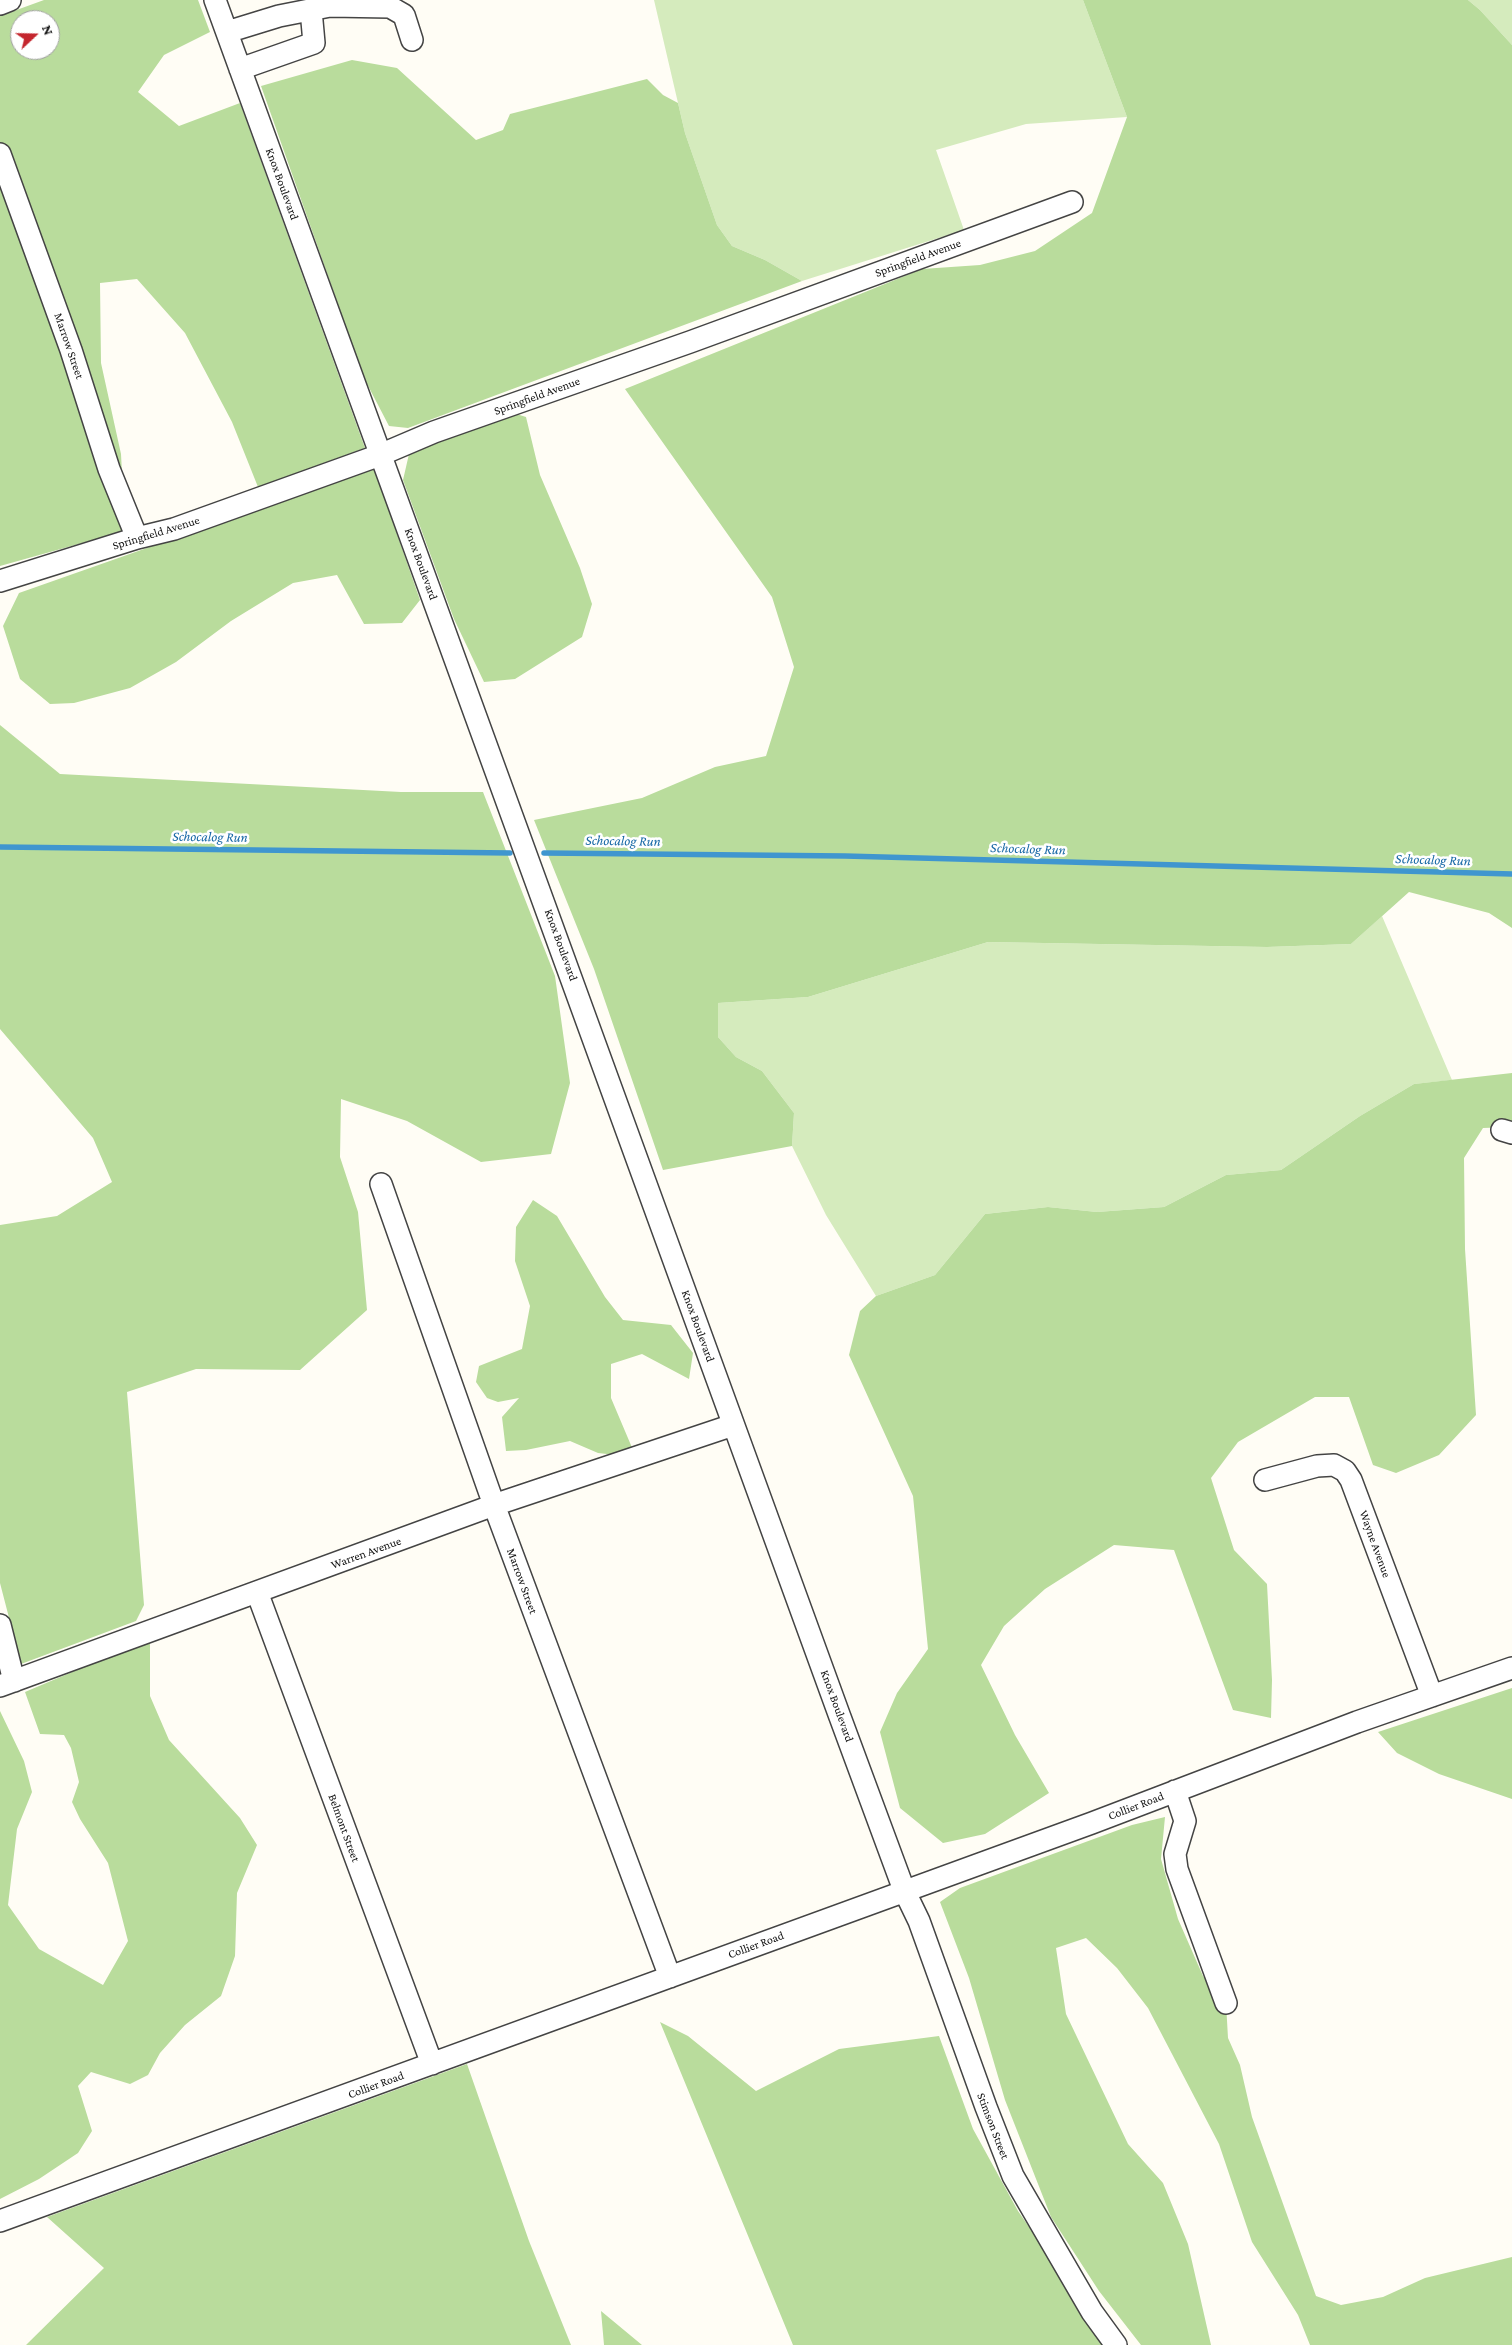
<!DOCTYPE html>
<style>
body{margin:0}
#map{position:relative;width:1512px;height:2345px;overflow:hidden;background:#fffdf5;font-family:"Crimson Pro",serif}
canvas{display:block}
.north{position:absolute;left:10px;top:10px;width:50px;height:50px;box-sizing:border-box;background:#fff;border:1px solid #a0a0a0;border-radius:50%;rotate:69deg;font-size:14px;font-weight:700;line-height:20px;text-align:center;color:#111}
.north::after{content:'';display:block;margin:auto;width:18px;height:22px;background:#c4262e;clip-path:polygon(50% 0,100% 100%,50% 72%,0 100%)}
</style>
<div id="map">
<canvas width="1512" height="2345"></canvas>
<div class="north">N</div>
</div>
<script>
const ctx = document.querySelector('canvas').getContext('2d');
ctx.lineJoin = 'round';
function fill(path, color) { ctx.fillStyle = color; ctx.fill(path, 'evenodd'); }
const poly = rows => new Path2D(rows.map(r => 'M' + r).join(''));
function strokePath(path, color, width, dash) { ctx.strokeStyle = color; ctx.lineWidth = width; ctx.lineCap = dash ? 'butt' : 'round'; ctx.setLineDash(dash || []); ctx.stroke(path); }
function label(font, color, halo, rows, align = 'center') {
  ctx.font = font + ' "Crimson Pro",serif'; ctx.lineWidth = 5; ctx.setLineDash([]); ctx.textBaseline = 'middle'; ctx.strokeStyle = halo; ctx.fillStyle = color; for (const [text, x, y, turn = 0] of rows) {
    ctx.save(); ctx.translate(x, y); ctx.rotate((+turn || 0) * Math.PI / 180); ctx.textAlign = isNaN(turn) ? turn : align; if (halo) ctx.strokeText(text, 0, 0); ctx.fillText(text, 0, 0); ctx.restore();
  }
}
const green = poly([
 [654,0,1083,0,1127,117,1026,124,936,150,964,230,802,281,765,260,732,246,717,225,685,133],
 [1468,0,1512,0,1512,45,1480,10],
 [1382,916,1452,1080,1414,1084,1360,1116,1281,1170,1226,1175,1164,1207,1097,1212,1048,1207,985,1214,935,1275,876,1296,826,1215,792,1146,794,1113,762,1071,736,1057,718,1037,718,1003,808,997,988,942,1267,947,1351,944]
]);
const forest = poly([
 [44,0,198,0,210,32,164,55,138,92,179,126,240,103,365,448,258,487,232,422,185,333,137,279,100,283,101,363,121,454,125,531,0,566,0,16],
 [20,20,50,20,50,50,20,50],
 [1083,0,1468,0,1480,10,1512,45,1512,928,1489,913,1409,892,1351,944,1267,947,988,942,808,997,718,1003,718,1037,736,1057,762,1071,794,1113,792,1146,663,1170,594,969,534,820,642,798,715,767,766,756,794,667,772,597,625,389,922,269,980,265,1035,251,1092,213,1127,117],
 [352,60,397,68,476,140,503,130,510,114,647,79,663,95,678,103,685,133,717,225,732,246,765,260,802,281,408,428,389,426,364,378,261,86],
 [510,412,526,417,540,475,580,568,592,604,582,637,515,679,484,682,454,619,403,480,409,454],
 [374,468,420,600,402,623,364,624,337,575,293,583,231,621,176,662,130,688,74,703,50,704,20,679,3,626,19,593],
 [0,725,60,774,401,792,483,792,555,976,570,1083,551,1154,481,1162,407,1121,341,1099,340,1157,358,1212,367,1310,300,1370,196,1369,127,1392,144,1605,136,1621,21,1664,0,1583,0,1225,57,1216,112,1182,93,1138,0,1029],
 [1512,1073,1512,1127,1483,1128,1464,1158,1465,1249,1476,1415,1439,1455,1396,1473,1373,1465,1349,1397,1315,1397,1238,1442,1211,1478,1234,1550,1267,1584,1272,1680,1271,1718,1233,1710,1174,1550,1114,1545,1045,1589,1004,1626,981,1665,1015,1735,1049,1793,985,1834,943,1843,900,1808,880,1732,897,1693,928,1649,913,1496,849,1355,860,1311,876,1296,935,1275,985,1214,1048,1207,1097,1212,1164,1207,1226,1175,1281,1170,1360,1116,1414,1084],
 [533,1200,557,1216,605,1297,623,1320,671,1325,693,1353,689,1379,642,1354,611,1364,611,1398,633,1450,616,1455,598,1453,570,1441,526,1450,506,1451,502,1417,519,1398,498,1402,487,1398,476,1382,479,1366,522,1349,530,1306,515,1261,516,1227],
 [150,1639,150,1696,169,1740,240,1818,257,1845,237,1893,235,1956,221,1996,185,2025,160,2053,148,2075,130,2084,91,2072,78,2086,92,2131,78,2153,39,2179,0,2199,0,1711,24,1761,32,1792,17,1829,8,1905,39,1949,103,1985,128,1941,108,1863,80,1819,72,1802,79,1782,71,1748,64,1735,40,1734,25,1692],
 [1512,1688,1512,1799,1439,1774,1397,1753,1378,1732],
 [1165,1817,1161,1859,1178,1919,1203,1976,1226,2003,1228,2038,1240,2065,1252,2117,1316,2296,1341,2305,1383,2297,1425,2278,1512,2257,1512,2345,1310,2345,1298,2315,1252,2242,1219,2144,1148,2008,1117,1968,1086,1938,1056,1948,1066,2014,1128,2144,1163,2183,1188,2244,1211,2345,1141,2345,1099,2291,1051,2217,1005,2100,969,1978,940,1902,960,1888,1132,1825],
 [660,2022,688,2036,756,2091,839,2049,939,2036,973,2129,1018,2211,1111,2345,793,2345],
 [467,2064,529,2241,571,2345,26,2345,104,2268,47,2217],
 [601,2311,642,2345,604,2345]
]);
const stream = poly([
 [0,847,510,853],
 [544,853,845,856,1512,874]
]);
const minor = poly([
 [215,0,840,1717,904,1890,919,1921,986,2107,1013,2176,1092,2312,1116,2345],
 [0,4,10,0],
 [227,32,279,16,330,6,390,7,404,15,412,40],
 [240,69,314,43,311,10],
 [0,154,71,350,109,469,137,538],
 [0,581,137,538,174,529,380,455,434,432,690,342,1072,202],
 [1502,1130,1512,1133],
 [381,1184,494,1505,670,1977],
 [1265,1480,1317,1466,1334,1465,1345,1471,1351,1480,1432,1696],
 [257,1592,432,2064],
 [0,1625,14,1681],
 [0,1686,494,1505,733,1425],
 [1175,1791,1185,1821,1175,1854,1177,1869,1226,2003],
 [0,2221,1092,1823,1357,1722,1512,1668]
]);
const streetNames = [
 ["Knox Boulevard",282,184,70],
 ["Springfield Avenue",918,258,-20],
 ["Marrow Street",69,346,71],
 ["Springfield Avenue",537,396,-20],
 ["Springfield Avenue",156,533,-17],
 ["Knox Boulevard",421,564,70],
 ["Knox Boulevard",561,945,70],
 ["Knox Boulevard",698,1326,70],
 ["Wayne Avenue",1375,1544,70],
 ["Warren Avenue",366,1553,-20],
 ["Marrow Street",522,1581,70],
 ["Knox Boulevard",837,1706,70],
 ["Collier Road",1136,1806,-21],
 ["Belmont Street",344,1828,70],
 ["Collier Road",756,1945,-20],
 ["Collier Road",376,2085,-20],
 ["Stimson Street",993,2126,69]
];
const waterNames = [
 ["Schocalog Run",210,837,1],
 ["Schocalog Run",623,841,1],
 ["Schocalog Run",1028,849,2],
 ["Schocalog Run",1433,860,2]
];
fill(green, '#d5ebbd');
fill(forest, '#b9dc9c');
strokePath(stream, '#3f96cf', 5.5);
strokePath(minor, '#444', 24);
strokePath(minor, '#fff', 21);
label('12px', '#111', '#fff', streetNames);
label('italic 14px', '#1768a6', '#fff', waterNames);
</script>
